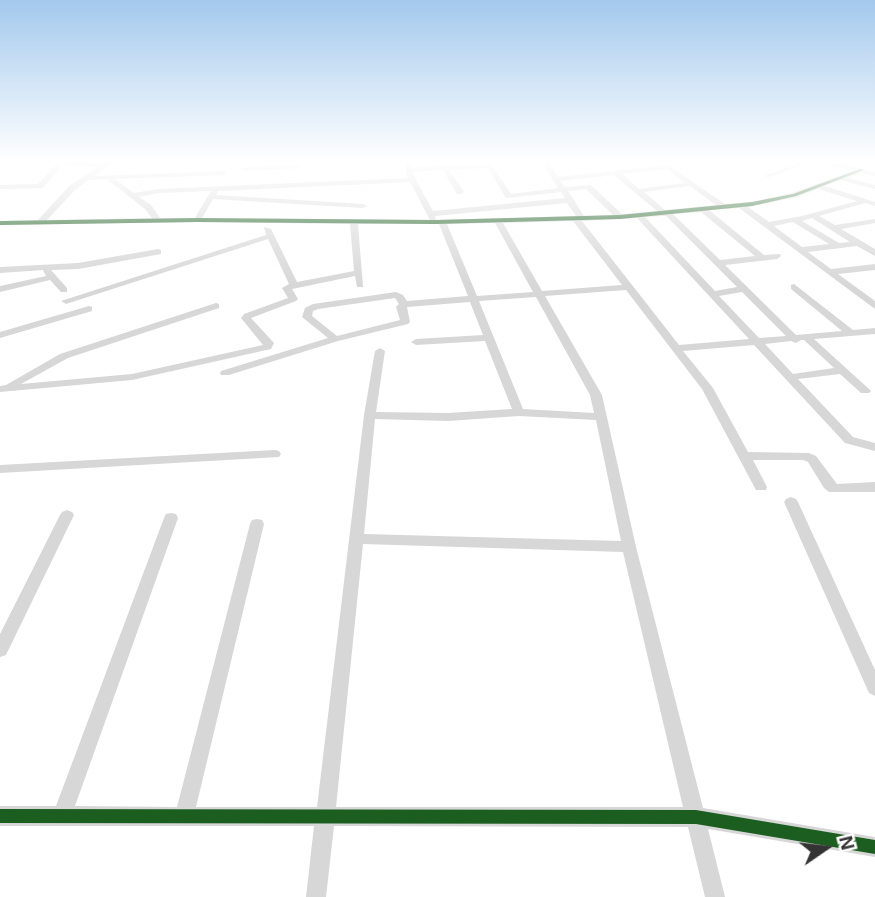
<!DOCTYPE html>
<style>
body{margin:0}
#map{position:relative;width:875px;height:897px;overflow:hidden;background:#fff;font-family:Arial,sans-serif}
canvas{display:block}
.north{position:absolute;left:791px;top:813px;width:70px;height:70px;-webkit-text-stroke:5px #fff;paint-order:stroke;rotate:76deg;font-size:19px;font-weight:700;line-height:28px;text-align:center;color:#333}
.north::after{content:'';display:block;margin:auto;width:24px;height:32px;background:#333;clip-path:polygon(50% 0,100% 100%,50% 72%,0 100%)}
</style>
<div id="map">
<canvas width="875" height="897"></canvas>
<div class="north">N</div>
</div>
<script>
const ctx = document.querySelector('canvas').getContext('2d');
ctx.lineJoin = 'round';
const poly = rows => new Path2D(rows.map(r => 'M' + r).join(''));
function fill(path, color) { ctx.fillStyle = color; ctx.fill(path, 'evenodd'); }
const minor = poly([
 [59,161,104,163,107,161,114,161,95,176,224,171,227,173,224,175,115,179,134,193,158,189,408,178,404,161,410,161,412,168,444,165,492,165,511,194,558,188,541,161,547,161,558,177,668,165,725,204,752,202,792,193,853,171,820,162,819,161,828,161,875,172,875,176,861,173,847,178,875,185,875,189,840,180,825,186,875,202,875,206,865,203,819,216,835,225,875,219,875,223,841,229,875,249,875,256,857,246,808,252,831,269,875,264,875,270,838,274,875,301,875,309,739,208,709,210,764,255,780,254,781,256,777,259,725,265,796,335,842,331,791,289,791,285,794,284,853,330,875,328,875,334,814,339,869,389,871,391,869,393,861,393,840,374,798,379,853,437,875,443,875,451,845,443,754,345,683,351,713,388,748,452,809,453,816,456,837,484,875,482,875,492,829,492,824,488,808,462,803,460,753,460,767,487,766,490,756,490,702,389,626,290,545,296,602,395,636,547,703,808,875,837,875,857,708,829,725,897,705,897,688,827,334,826,326,897,306,897,314,826,0,826,0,806,56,806,164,518,166,514,171,513,176,514,178,518,75,806,177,807,250,524,252,520,257,519,262,520,264,524,196,807,317,807,364,415,375,351,380,348,385,351,376,412,448,413,512,409,485,341,416,345,411,342,416,339,483,335,470,302,407,307,410,322,408,324,338,341,229,375,221,375,220,373,221,371,328,338,302,317,305,308,313,304,396,292,403,295,407,301,468,296,439,224,358,224,363,287,357,287,355,276,292,289,298,299,296,301,251,318,274,343,271,349,132,380,0,392,0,386,6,385,60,354,216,303,219,304,219,308,68,358,21,384,132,374,263,345,241,318,244,314,288,298,282,288,289,284,268,239,69,303,66,304,61,301,266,235,264,227,271,229,297,282,354,271,350,224,197,222,0,225,0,221,38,220,69,186,98,167,63,164,43,188,0,189,0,185,38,184,59,161],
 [488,168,506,198,561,192,565,198,433,211,416,180,413,172,443,170,457,194,460,194,464,192,449,170,488,168],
 [667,169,685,183,639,189,622,174,667,169],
 [614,175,657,211,622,214,591,185,565,187,560,181,614,175],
 [107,179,145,209,152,218,47,220,75,190,88,180,107,179],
 [410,182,430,220,202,218,213,199,363,208,367,206,363,204,216,195,218,191,410,182],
 [690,186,716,205,665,210,644,192,690,186],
 [586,189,613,215,584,216,568,191,586,189],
 [818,189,857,201,802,216,769,222,748,207,797,197,818,189],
 [211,191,195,218,160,218,151,205,139,197,158,193,211,191],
 [567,203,576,216,436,220,435,216,567,203],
 [701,212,755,256,720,260,673,214,701,212],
 [662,216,666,216,737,287,715,291,645,217,662,216],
 [637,218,749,339,679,345,582,221,637,218],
 [812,218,850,242,839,243,802,221,812,218],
 [573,221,622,285,542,291,503,223,573,221],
 [793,222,829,244,802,247,774,226,793,222],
 [495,223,533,292,477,296,447,224,495,223],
 [742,292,786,336,759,338,719,296,742,292],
 [536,297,590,395,594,413,523,409,479,301,536,297],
 [395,298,399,304,396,307,400,320,337,336,312,316,313,311,318,309,395,298],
 [801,340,804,340,834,368,793,374,765,344,791,341,796,343,801,340],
 [519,416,596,420,621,541,364,534,375,419,448,421,519,416],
 [363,544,623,552,683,807,336,807,363,544],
 [805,161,813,161,769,177,764,176,805,161],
 [299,165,301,166,301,168,245,171,242,169,245,167,299,165],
 [158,249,161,250,161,254,78,269,51,270,67,288,67,292,61,292,50,280,0,292,0,286,46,276,43,270,0,273,0,267,78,263,158,249],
 [89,306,92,307,92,311,0,338,0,332,89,306],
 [275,450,279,451,281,454,279,457,0,473,0,465,275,450],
 [791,497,796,499,798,502,875,670,875,696,869,693,784,502,786,499,791,497],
 [67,510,72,512,74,515,6,655,0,657,0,634,60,515,62,512,67,510]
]);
const cycleway = poly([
 [860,169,864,170,796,196,752,206,620,219,435,224,197,222,0,225,0,221,197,218,435,220,620,215,752,202,793,194,860,169],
 [0,809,696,810,875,840,875,854,696,824,0,823,0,809]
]);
fill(minor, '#d7d7d7');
fill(cycleway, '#1b5e20');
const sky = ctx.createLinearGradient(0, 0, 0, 286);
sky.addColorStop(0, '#a3c9ed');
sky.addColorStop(0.56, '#fff');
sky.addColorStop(1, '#ffffff00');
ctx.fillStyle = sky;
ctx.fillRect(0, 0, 875, 286);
</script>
